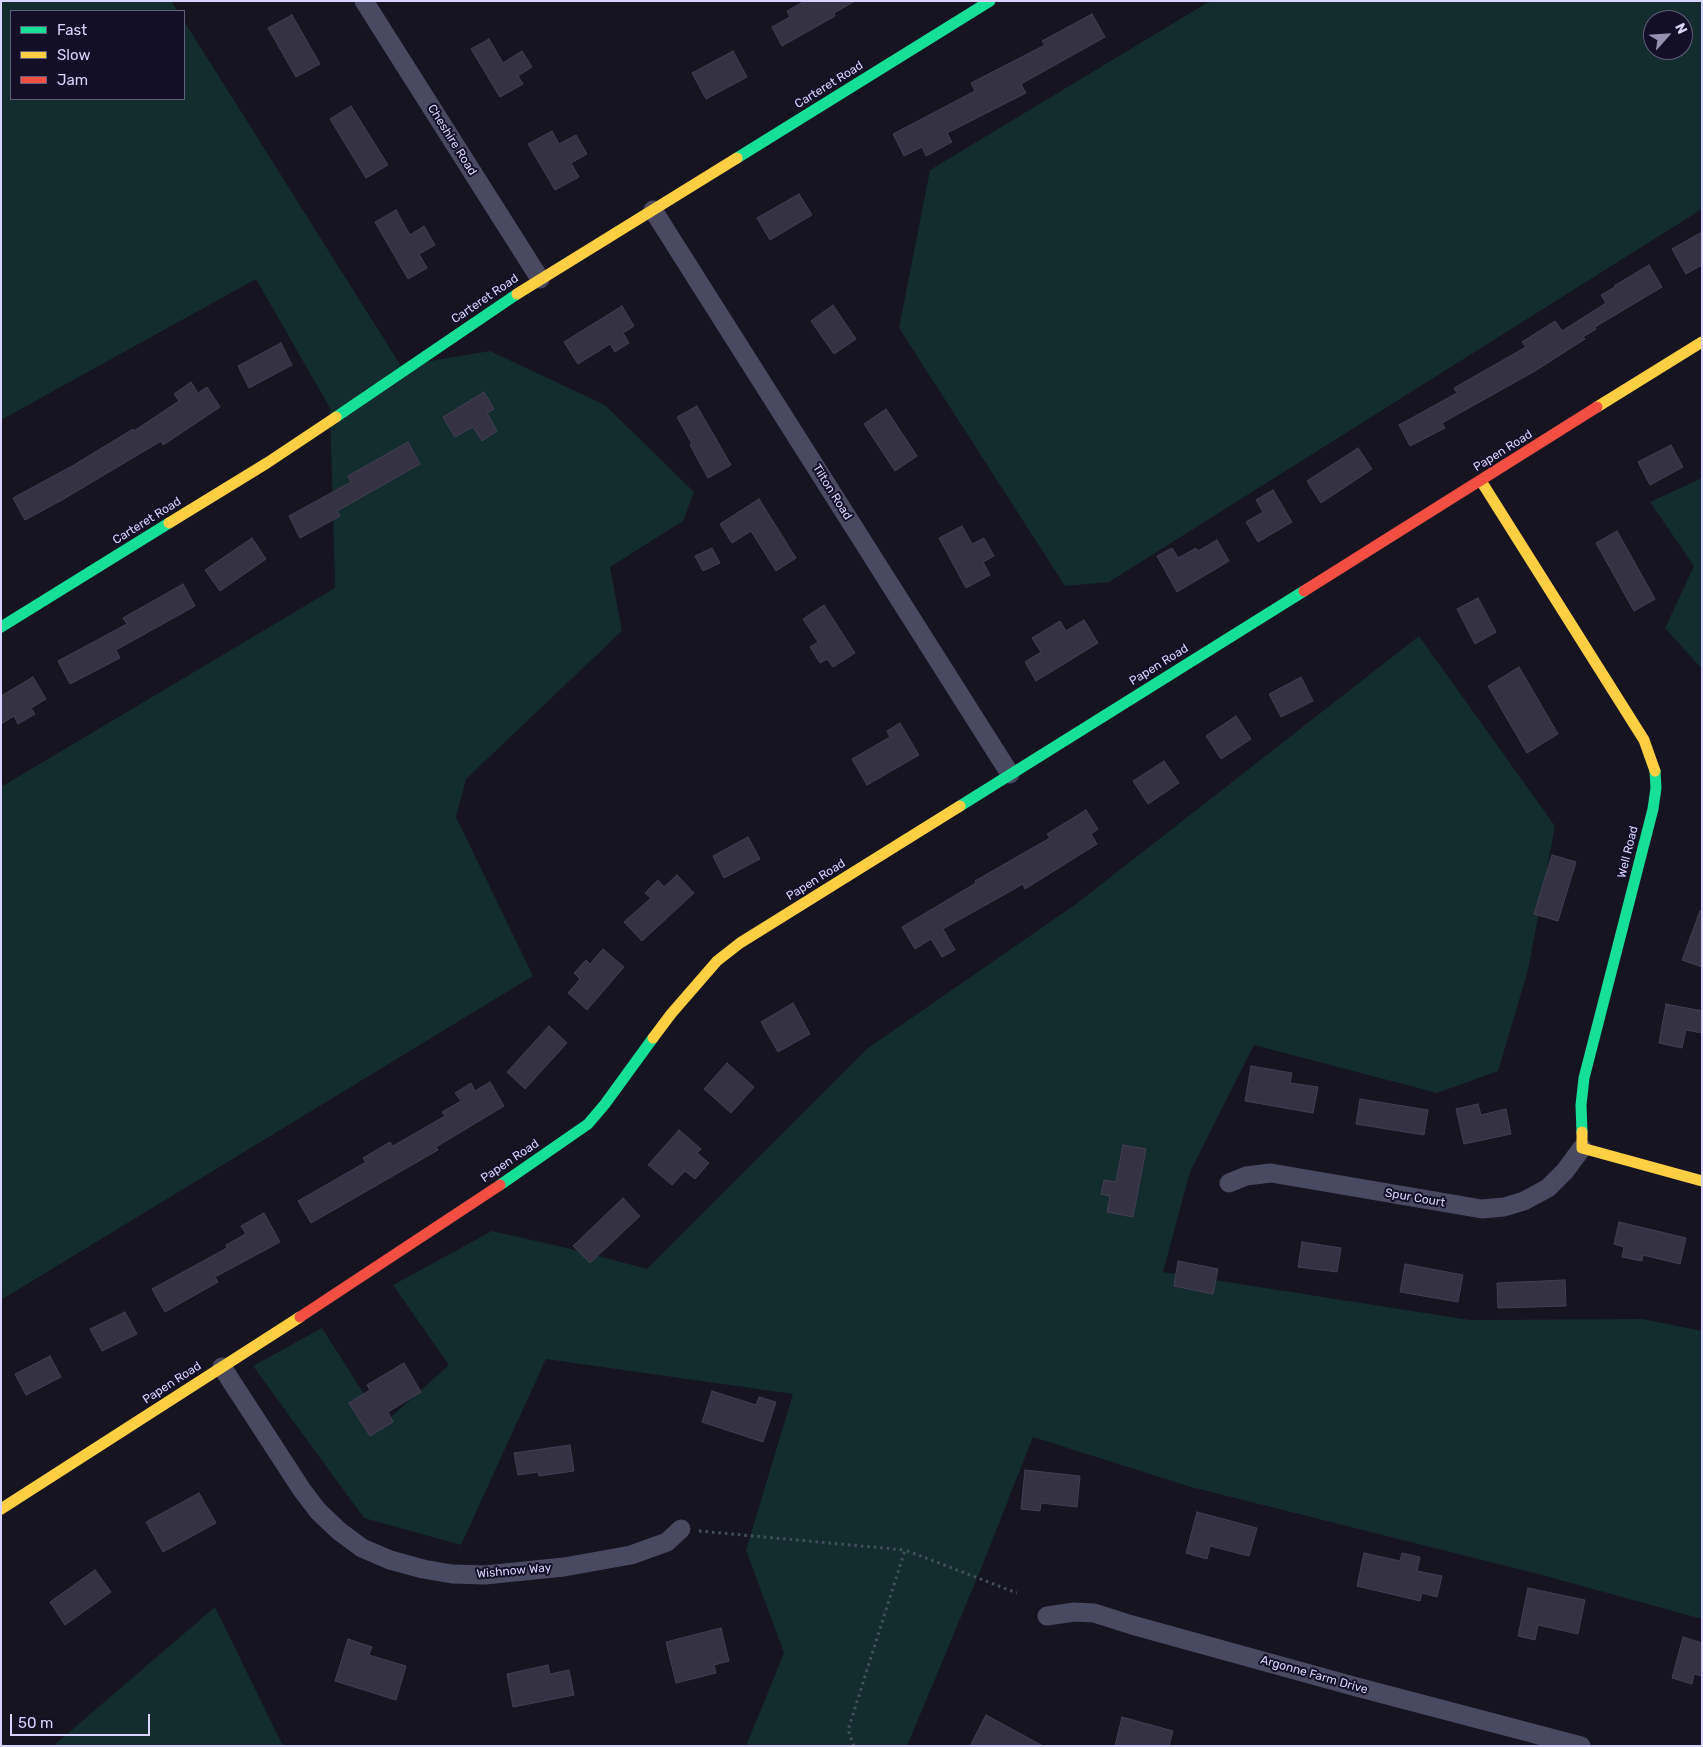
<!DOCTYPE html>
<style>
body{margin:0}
#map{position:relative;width:1703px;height:1747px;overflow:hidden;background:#161421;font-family:Rubik,sans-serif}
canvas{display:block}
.frame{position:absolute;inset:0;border:2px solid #d9d4ff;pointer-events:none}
.legend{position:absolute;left:10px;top:10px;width:175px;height:90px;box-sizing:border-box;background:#130f26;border:1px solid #625e7d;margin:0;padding:6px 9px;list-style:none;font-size:15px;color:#d9d4ff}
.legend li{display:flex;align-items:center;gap:10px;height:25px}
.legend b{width:25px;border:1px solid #625e7d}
.north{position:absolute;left:1643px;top:10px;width:50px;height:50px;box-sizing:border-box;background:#130f26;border:1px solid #625e7d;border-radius:50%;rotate:64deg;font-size:14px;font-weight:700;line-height:20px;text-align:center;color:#d9d4ff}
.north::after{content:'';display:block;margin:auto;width:18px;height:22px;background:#9591b1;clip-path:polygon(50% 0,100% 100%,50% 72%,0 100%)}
.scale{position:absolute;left:10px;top:1714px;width:140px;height:22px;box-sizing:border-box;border:2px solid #d9d4ff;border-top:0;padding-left:6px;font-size:15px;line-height:18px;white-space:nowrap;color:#d9d4ff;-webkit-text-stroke:4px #130f26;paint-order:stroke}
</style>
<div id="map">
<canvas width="1703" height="1747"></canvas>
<div class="frame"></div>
<ul class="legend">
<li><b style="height:6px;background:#16e098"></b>Fast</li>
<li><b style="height:6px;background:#ffcf43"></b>Slow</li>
<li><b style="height:6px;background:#f24e42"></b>Jam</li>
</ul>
<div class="north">N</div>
<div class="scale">50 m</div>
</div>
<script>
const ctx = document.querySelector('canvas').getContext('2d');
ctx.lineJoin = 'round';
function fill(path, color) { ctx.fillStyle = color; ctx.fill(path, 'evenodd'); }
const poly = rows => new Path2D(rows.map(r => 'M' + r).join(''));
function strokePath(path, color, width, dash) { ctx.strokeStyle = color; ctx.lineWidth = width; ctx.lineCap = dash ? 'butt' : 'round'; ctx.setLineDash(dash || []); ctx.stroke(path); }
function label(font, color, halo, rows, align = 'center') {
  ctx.font = font + ' Rubik,sans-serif'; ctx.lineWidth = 4; ctx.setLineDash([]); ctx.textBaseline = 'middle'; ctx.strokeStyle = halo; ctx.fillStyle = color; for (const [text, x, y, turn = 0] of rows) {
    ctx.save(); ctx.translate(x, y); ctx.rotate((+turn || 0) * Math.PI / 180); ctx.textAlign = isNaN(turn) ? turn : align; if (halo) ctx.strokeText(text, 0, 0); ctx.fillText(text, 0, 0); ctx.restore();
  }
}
const green = poly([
 [1,1,171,1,178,11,11,11,11,99,184,99,184,21,401,366,490,351,605,405,694,492,683,521,610,567,622,631,466,779,456,817,533,976,1,1300,1,787,335,588,330,408,256,279,1,420],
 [1210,1,1702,1,1702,209,1109,582,1065,586,899,328,930,170],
 [1653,20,1683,20,1683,50,1653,50],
 [1702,478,1702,669,1665,628,1694,566,1650,502],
 [1419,636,1555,826,1528,970,1498,1071,1437,1093,1254,1045,1190,1172,1163,1272,1470,1320,1643,1319,1702,1331,1702,1619,1542,1575,1191,1487,1033,1437,980,1571,907,1746,746,1746,784,1653,746,1550,793,1394,546,1359,461,1545,364,1518,253,1366,322,1328,383,1424,449,1365,393,1285,492,1231,580,1251,647,1269,868,1048,1076,904],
 [215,1607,282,1744,290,1746,53,1746]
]);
const building = poly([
 [805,1,855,1,834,13,835,16,782,46,772,27,790,17,787,11,805,1],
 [1092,14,1105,37,1021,84,1026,93,947,133,952,142,926,156,922,147,904,156,893,134,975,91,971,83,1045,45,1042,41,1092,14],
 [292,15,320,64,296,77,268,28,292,15],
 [489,39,503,63,522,51,532,67,518,76,523,84,500,97,471,49,489,39],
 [733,51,747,77,706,99,692,73,733,51],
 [351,106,388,165,366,178,330,119,351,106],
 [552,131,559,144,576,135,587,154,571,163,579,177,555,190,528,144,552,131],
 [799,194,812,215,770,240,757,218,799,194],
 [396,210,410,235,424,226,435,245,419,254,427,268,408,279,375,222,396,210],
 [1702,232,1702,265,1686,274,1672,249,1702,232],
 [1649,265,1662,287,1595,327,1596,329,1583,337,1585,339,1535,371,1442,423,1445,428,1410,446,1399,425,1457,393,1454,388,1526,347,1522,342,1555,321,1562,331,1606,303,1601,295,1615,287,1614,286,1649,265],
 [833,305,856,339,834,354,811,321,833,305],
 [622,306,634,326,623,333,629,343,615,352,610,344,578,364,564,342,622,306],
 [281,343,292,365,249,388,238,366,281,343],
 [191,382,198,393,207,387,220,407,163,445,161,441,62,500,25,520,13,498,74,465,133,429,134,431,179,401,174,394,191,382],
 [484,392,494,409,487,413,497,431,482,441,473,427,455,437,443,417,484,392],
 [697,406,731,465,708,478,690,445,692,444,677,417,697,406],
 [886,409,917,456,895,471,864,424,886,409],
 [408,442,420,464,337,511,340,516,300,538,289,516,351,482,348,476,408,442],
 [1671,445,1683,467,1650,485,1638,462,1671,445],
 [1358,448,1372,469,1321,503,1307,481,1358,448],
 [1273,490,1292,522,1258,542,1246,522,1263,512,1256,500,1273,490],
 [759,499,796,558,776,571,751,531,732,543,720,524,759,499],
 [962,526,972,544,984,538,994,556,983,562,990,575,966,588,939,538,962,526],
 [1617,531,1655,599,1634,611,1596,543,1617,531],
 [252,538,266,559,220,591,205,570,252,538],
 [1217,540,1229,561,1177,592,1157,556,1172,548,1178,558,1196,548,1198,551,1217,540],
 [712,548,720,563,703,571,695,556,712,548],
 [183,584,195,606,116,650,120,658,70,684,58,661,127,624,123,618,183,584],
 [1478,598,1496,632,1475,644,1457,609,1478,598],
 [824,605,855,653,833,667,827,659,820,663,810,647,818,642,803,619,824,605],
 [1084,620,1098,643,1036,681,1025,662,1041,652,1032,638,1060,621,1066,631,1084,620],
 [1519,667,1558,734,1527,753,1488,686,1519,667],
 [33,677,46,699,31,708,35,714,18,724,14,716,1,724,1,696,33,677],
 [1301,677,1313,701,1281,717,1269,694,1301,677],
 [1236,716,1251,739,1221,759,1206,736,1236,716],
 [900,723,919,755,867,785,852,759,890,737,887,731,900,723],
 [1164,761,1179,783,1148,804,1133,781,1164,761],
 [1086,810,1098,829,1091,834,1097,844,1025,889,1023,884,943,929,955,950,942,957,931,939,915,949,902,927,976,883,975,881,1050,838,1047,834,1086,810],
 [748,837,760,859,724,878,713,856,748,837],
 [1552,855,1576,862,1558,921,1534,914,1552,855],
 [677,875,694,893,642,941,624,922,651,898,645,893,658,880,664,887,677,875],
 [1700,911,1702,912,1702,967,1682,960,1700,911],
 [603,949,624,967,587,1010,568,993,580,979,574,973,586,960,590,964,603,949],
 [793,1003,810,1034,778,1052,761,1022,793,1003],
 [1666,1004,1702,1011,1702,1033,1686,1030,1682,1048,1659,1043,1666,1004],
 [549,1026,567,1043,525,1089,507,1072,549,1026],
 [727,1063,754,1087,731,1113,704,1089,727,1063],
 [1251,1066,1292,1073,1290,1083,1318,1087,1313,1113,1245,1101,1251,1066],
 [490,1082,504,1106,436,1147,438,1150,311,1223,298,1201,366,1162,363,1158,390,1142,393,1146,445,1116,442,1112,461,1101,455,1093,471,1083,475,1091,490,1082],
 [1360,1099,1428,1110,1424,1135,1356,1124,1360,1099],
 [1478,1104,1481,1115,1506,1109,1511,1134,1464,1144,1456,1109,1478,1104],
 [679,1130,701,1149,697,1153,709,1163,695,1179,685,1171,672,1185,648,1165,679,1130],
 [1123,1145,1146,1149,1133,1217,1107,1212,1110,1196,1101,1194,1104,1180,1116,1182,1123,1145],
 [623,1198,640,1216,590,1263,573,1246,623,1198],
 [264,1213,280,1242,215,1277,218,1282,165,1312,152,1289,227,1248,226,1245,246,1234,241,1226,264,1213],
 [1619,1222,1686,1238,1680,1264,1643,1255,1642,1261,1622,1257,1624,1247,1614,1244,1619,1222],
 [1302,1242,1341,1248,1337,1272,1298,1267,1302,1242],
 [1178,1261,1218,1269,1213,1294,1174,1286,1178,1261],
 [1405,1264,1463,1275,1458,1302,1400,1292,1405,1264],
 [1565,1280,1566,1306,1498,1308,1497,1283,1565,1280],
 [125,1312,137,1334,102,1351,90,1329,125,1312],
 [50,1356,61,1377,26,1395,15,1374,50,1356],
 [404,1363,421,1392,388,1412,393,1422,370,1436,349,1403,370,1390,367,1385,404,1363],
 [712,1391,756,1405,759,1397,776,1402,763,1442,702,1422,712,1391],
 [570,1445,574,1471,539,1476,538,1472,518,1475,514,1453,570,1445],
 [1025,1470,1080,1476,1077,1507,1041,1503,1040,1511,1021,1509,1025,1470],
 [199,1493,216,1523,163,1552,146,1522,199,1493],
 [1197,1512,1257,1528,1249,1556,1210,1546,1207,1559,1186,1553,1197,1512],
 [1364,1553,1400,1561,1402,1553,1420,1557,1417,1571,1442,1576,1437,1597,1422,1593,1420,1601,1357,1586,1364,1553],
 [95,1570,111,1592,65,1625,50,1602,95,1570],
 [1528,1588,1585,1600,1578,1634,1538,1625,1535,1640,1518,1636,1528,1588],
 [721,1628,729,1661,714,1665,716,1673,676,1683,666,1642,721,1628],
 [1683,1637,1702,1643,1702,1676,1694,1674,1692,1684,1672,1678,1683,1637],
 [348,1639,372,1647,369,1655,406,1666,396,1700,335,1681,348,1639],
 [548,1665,550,1674,569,1670,574,1695,513,1707,507,1674,548,1665],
 [986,1715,1043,1746,970,1746,986,1715],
 [1122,1717,1173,1731,1169,1746,1115,1746,1122,1717]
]);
const path = poly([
 [699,1531,905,1550],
 [854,1746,848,1730,905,1550,1017,1593]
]);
const street = poly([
 [364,1,540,279],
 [653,210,1010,774],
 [1229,1183,1246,1176,1271,1173,1482,1209,1504,1207,1524,1201,1548,1188,1565,1171,1582,1148],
 [222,1367,302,1490,318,1511,339,1531,362,1548,390,1560,423,1569,452,1574,485,1575,564,1567,631,1555,667,1542,681,1529],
 [1047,1616,1074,1612,1094,1613,1132,1625,1353,1686,1581,1746]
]);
const fast = poly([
 [737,158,990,1],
 [336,417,517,294],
 [1,627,169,523],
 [960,806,1304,591],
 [1582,1132,1581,1105,1584,1078,1653,809,1656,788,1655,771],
 [500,1185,588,1124,605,1104,653,1038]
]);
const slow = poly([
 [517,294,737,158],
 [1597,407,1702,342],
 [1481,481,1644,740,1655,771],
 [169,523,267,463,336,417],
 [653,1038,671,1014,717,961,740,943,960,806],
 [1582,1132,1582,1148,1702,1181],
 [1,1509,300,1317]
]);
const jam = poly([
 [1304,591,1597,407],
 [300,1317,500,1185]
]);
const streetNames = [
 ["Carteret Road",829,85,-32],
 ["Cheshire Road",452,140,58],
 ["Carteret Road",485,299,-34],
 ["Papen Road",1503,451,-32],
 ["Tilton Road",832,492,58],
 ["Carteret Road",147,521,-32],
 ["Papen Road",1159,665,-32],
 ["Well Road",1628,852,-76],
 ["Papen Road",816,880,-32],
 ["Papen Road",510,1161,-34],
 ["Spur Court",1415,1198,10],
 ["Papen Road",172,1383,-33],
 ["Wishnow Way",514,1571,-5],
 ["Argonne Farm Drive",1314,1675,16]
];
fill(green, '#132c2d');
fill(building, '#343243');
strokePath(building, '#433f54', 1);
strokePath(path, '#44505f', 3, [2.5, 4]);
strokePath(street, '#4a4962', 19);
strokePath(fast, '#16e098', 11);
strokePath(slow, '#ffcf43', 11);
strokePath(jam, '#f24e42', 11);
label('12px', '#d9d4ff', '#130f26', streetNames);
</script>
